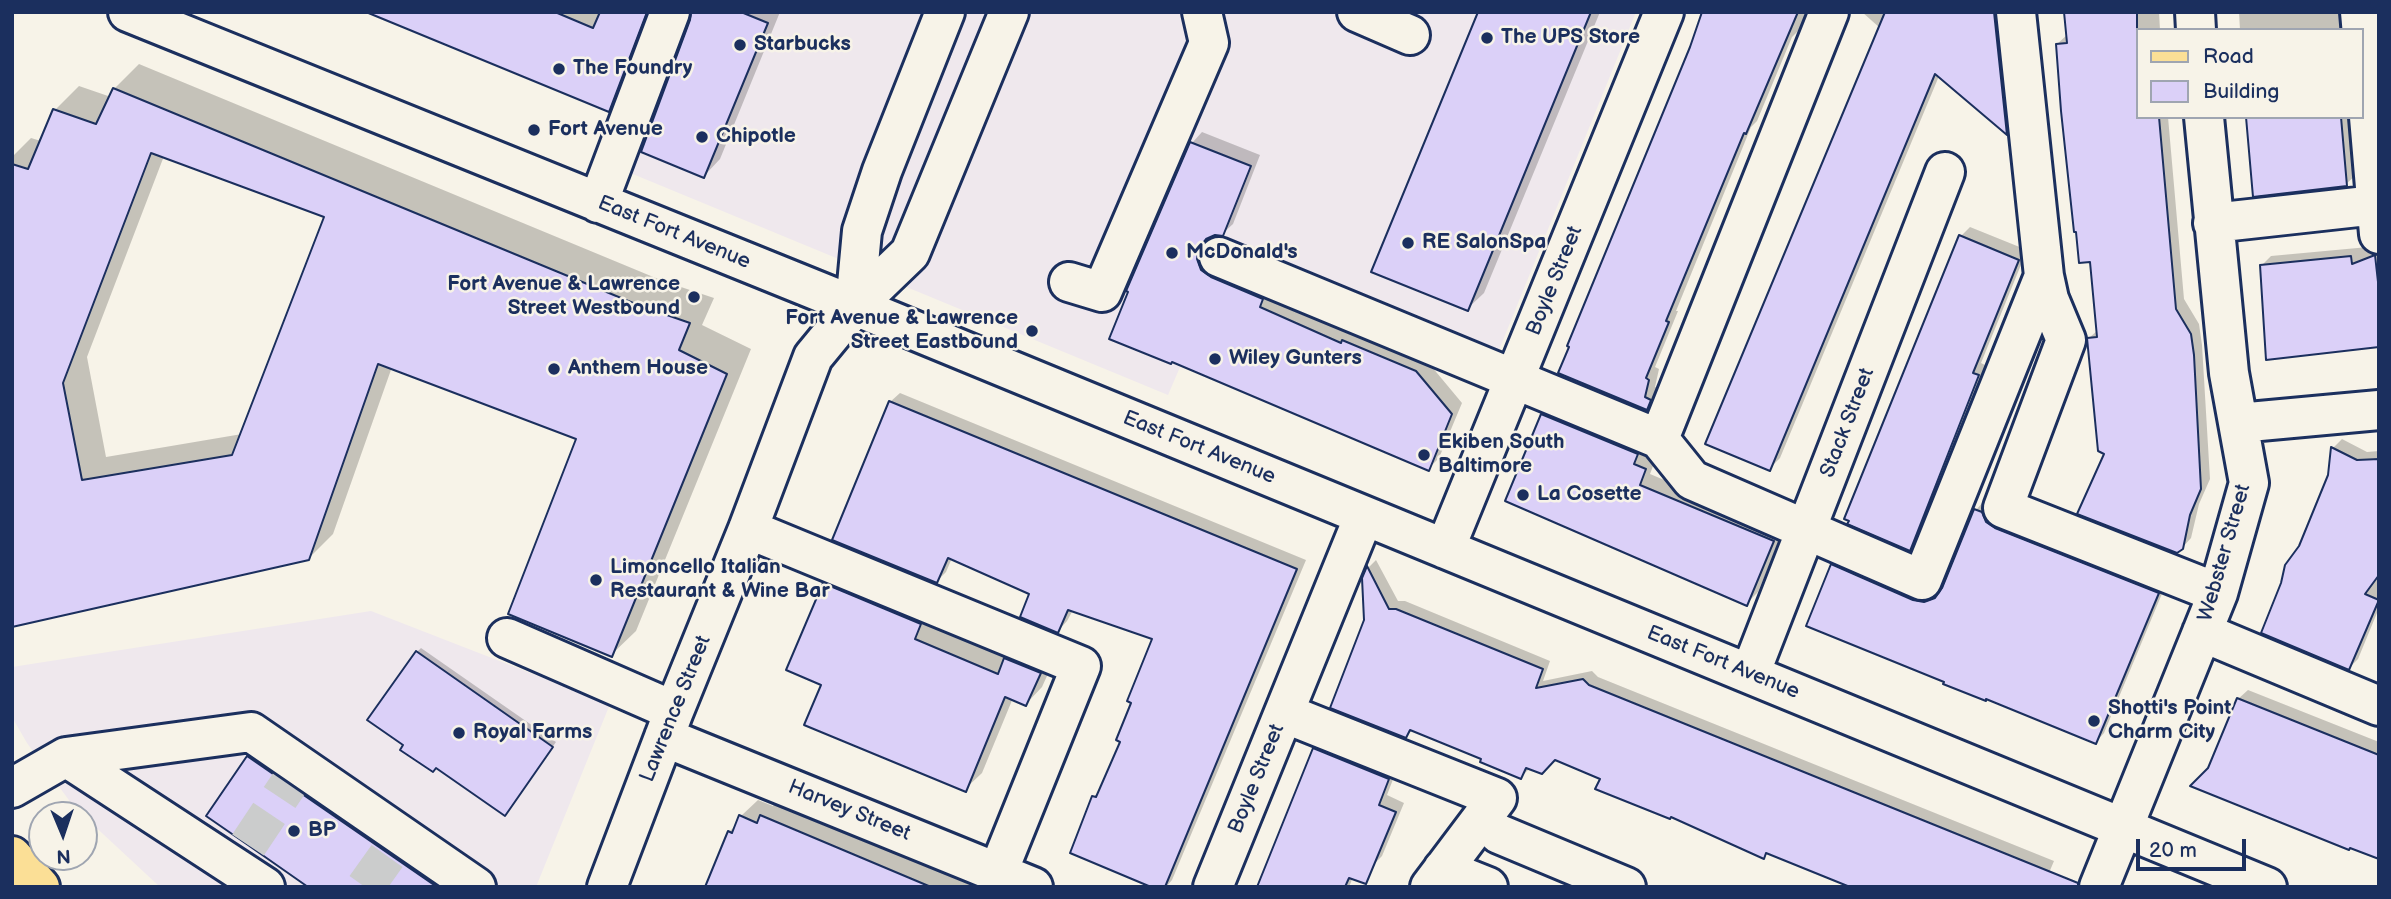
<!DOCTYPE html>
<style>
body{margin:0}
#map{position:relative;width:2391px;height:899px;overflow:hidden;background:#f7f3e8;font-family:"Balsamiq Sans",sans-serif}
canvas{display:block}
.frame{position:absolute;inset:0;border:14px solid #1b2f5e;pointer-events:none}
.legend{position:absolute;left:2136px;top:28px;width:228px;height:91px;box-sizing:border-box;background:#f7f3e8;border:2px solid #9fa5b1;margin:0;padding:9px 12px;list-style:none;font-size:21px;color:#1b2f5e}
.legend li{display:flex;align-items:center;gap:14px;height:35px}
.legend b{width:35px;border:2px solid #9fa5b1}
.north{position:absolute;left:28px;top:801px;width:70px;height:70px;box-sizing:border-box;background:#f7f3e8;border:2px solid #9fa5b1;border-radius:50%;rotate:178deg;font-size:19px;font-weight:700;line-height:28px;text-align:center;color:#1b2f5e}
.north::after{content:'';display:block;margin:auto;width:24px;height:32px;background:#1b2f5e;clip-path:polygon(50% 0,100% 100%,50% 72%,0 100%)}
.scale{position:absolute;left:2136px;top:839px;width:110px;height:32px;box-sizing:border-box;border:4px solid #1b2f5e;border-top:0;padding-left:9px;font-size:21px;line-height:24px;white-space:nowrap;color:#1b2f5e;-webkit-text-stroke:5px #f7f3e8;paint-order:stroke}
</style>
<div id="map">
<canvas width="2391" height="899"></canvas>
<div class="frame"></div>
<ul class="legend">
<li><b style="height:9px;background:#fbdf96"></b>Road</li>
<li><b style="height:19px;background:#dbd0f8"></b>Building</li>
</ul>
<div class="north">N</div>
<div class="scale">20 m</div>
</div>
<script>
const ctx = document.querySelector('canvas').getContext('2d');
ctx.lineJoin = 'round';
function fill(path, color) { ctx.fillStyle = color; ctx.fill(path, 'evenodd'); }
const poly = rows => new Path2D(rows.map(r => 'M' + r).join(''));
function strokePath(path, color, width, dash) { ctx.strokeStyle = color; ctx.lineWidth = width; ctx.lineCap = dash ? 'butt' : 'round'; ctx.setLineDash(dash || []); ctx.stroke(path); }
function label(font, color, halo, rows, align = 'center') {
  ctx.font = font + ' "Balsamiq Sans",sans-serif'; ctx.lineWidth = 5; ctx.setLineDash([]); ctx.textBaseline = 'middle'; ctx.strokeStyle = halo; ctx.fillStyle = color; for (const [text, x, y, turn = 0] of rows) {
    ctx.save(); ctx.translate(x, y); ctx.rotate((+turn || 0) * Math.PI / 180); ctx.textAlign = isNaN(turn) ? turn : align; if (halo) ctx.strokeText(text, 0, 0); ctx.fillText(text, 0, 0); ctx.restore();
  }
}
const built = poly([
 [654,12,1636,12,1497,355,1232,246,1168,395,594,158],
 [371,611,610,704,536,887,160,887,74,807,27,743,12,717,12,667]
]);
const shadow = poly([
 [368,12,656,12,625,94,608,110],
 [693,12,780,12,720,159,704,176],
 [1480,12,1600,12,1484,293,1467,309],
 [1706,12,1807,12,1801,28,1792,37,1757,121,1751,127,1676,311,1678,311,1655,367,1659,369,1655,387,1661,389,1657,398,1646,408,1560,372],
 [1862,12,2006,12,2017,122,2007,132,1939,76,1780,458,1769,469,1880,28],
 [2066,12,2159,12,2160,30,2137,30,2137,117,2168,117,2184,299,2199,324,2202,345,2210,479,2199,504,2191,538,2182,548,2107,453,2089,338,2098,330,2092,260,2057,44,2067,35],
 [2239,12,2342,12,2343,30,2240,30],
 [139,64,663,281,714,298,702,325,751,349,636,631,611,655,578,438,392,367,333,534,308,559,12,626,12,157,31,138,41,141,55,110,79,86,111,97,114,89],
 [164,156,326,216,242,434,106,457,87,357],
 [2248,117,2351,117,2356,175,2346,184],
 [1202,132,1260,155,1233,224,1222,234,1209,236,1207,249,1269,297,1352,333,1354,331,1427,361,1462,403,1439,458,1428,469,1128,290,1192,143],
 [1970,227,2027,250,1981,363,1987,366,1919,540,1910,549,1961,236],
 [2379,246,2379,345,2262,265,2271,256],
 [900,393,1306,560,1172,880,1166,887,1156,887,1094,797,1102,789,1122,741,1155,638,1073,610,1067,621,1058,631,1031,593,952,558,946,572,937,581,890,402],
 [1554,404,1656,458,1650,474,1784,530,1758,592,1747,603,1543,415],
 [2342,439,2367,452,2379,451,2379,608,2358,659,2349,668,2301,547,2330,475,2333,448],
 [1984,501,2166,584,2104,733,2096,742,1832,565,1841,557,1923,592,1935,594,1943,590,1976,510],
 [1376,560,1398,601,1405,601,1550,661,1543,681,1592,671,1598,677,2054,861,2043,887,1769,852,1764,857,1602,778,1556,759,1530,768,1521,777,1484,758,1413,730,1406,736,1366,621,1364,578,1369,567],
 [841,567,1056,656,1042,687,1026,704,1013,698,982,773,965,789,823,684,824,584],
 [421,648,556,742,509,810,436,766,417,652],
 [2248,690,2379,742,2379,860,2193,785,2210,768,2238,699],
 [1324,740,1397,769,1387,795,1404,803,1382,856,1373,865,1353,877,1349,887,1259,887,1315,749],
 [253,753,422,870,410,887,249,757],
 [779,799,989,887,707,887,729,832,737,824,741,816,758,800,773,806]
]);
const building = poly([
 [366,12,555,12,593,28,600,12,647,12,609,112,366,12],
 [691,12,741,12,768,23,704,178,641,152,690,20,691,12],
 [1478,12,1591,12,1468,311,1371,272,1478,12],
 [1702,12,1798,12,1746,134,1744,133,1666,321,1669,322,1646,378,1649,380,1645,397,1651,400,1647,410,1558,373,1569,347,1567,346,1690,47,1702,12],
 [1885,12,1994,12,2007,135,1935,74,1770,471,1705,444,1885,12],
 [2064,12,2137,12,2137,117,2159,117,2176,309,2191,334,2194,355,2201,489,2190,515,2183,549,2177,553,2077,514,2104,454,2098,451,2087,338,2097,337,2090,262,2079,263,2076,232,2074,232,2061,111,2056,44,2067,43,2064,12],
 [113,88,638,305,690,323,679,350,727,374,612,657,508,614,576,439,378,364,309,560,12,627,12,164,28,169,53,109,96,124,113,88],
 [151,153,324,217,232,455,82,480,63,383,151,153],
 [2246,117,2341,117,2347,186,2253,197,2246,117],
 [1190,142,1251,166,1223,236,1215,235,1206,239,1199,248,1197,259,1201,270,1211,277,1263,299,1260,307,1341,343,1342,340,1416,371,1452,414,1429,471,1172,362,1171,364,1109,339,1128,292,1126,291,1190,142],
 [1959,235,2019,260,1973,373,1979,375,1910,551,1847,524,1849,521,1844,519,1959,235],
 [2375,255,2379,291,2379,347,2266,360,2260,265,2351,256,2352,264,2375,255],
 [889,401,1297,569,1165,887,1151,887,1070,853,1092,796,1096,797,1120,742,1116,740,1131,703,1127,701,1152,639,1068,610,1058,633,1020,617,1029,594,948,558,937,583,832,540,889,401],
 [1541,414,1638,454,1634,464,1646,469,1640,485,1774,541,1747,606,1505,501,1541,414],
 [2331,447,2357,460,2379,459,2379,575,2365,594,2379,600,2349,670,2261,633,2281,583,2285,565,2299,546,2328,475,2331,447],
 [1974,509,1982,512,1986,522,1995,528,2159,593,2096,744,1986,699,1986,701,1943,684,1944,682,1806,626,1831,564,1913,600,1924,602,1935,598,1942,588,1974,509],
 [1367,566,1389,609,1396,609,1543,669,1536,688,1583,679,1589,685,2078,883,2078,887,1850,887,1766,853,1764,859,1671,817,1670,819,1595,789,1600,779,1555,760,1542,774,1526,768,1521,779,1480,762,1481,759,1410,730,1406,738,1330,708,1364,620,1362,578,1367,566],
 [823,583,921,624,915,639,998,674,1004,658,1041,673,1026,706,1005,697,966,792,804,725,821,685,786,670,823,583],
 [416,651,553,747,505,816,436,768,433,772,400,750,403,745,367,720,416,651],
 [2237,698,2379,755,2379,859,2350,848,2349,850,2190,786,2208,768,2237,698],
 [1313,748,1389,779,1379,805,1396,812,1366,884,1349,878,1345,887,1257,887,1313,748],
 [247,756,437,887,308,887,248,845,206,816,247,756],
 [739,815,757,823,760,815,931,887,705,887,728,831,732,833,739,815]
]);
const minorTunnel = poly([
 [248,845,290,782],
 [365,887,390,852]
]);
const minor = poly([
 [128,12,855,306,2267,887],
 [1357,12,1410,35],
 [1829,12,1659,439,1692,480,1922,580,2044,276],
 [2016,12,2044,276,2049,299,2066,340,2003,508,2218,593],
 [2195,12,2196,30],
 [2360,12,2379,234],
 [598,203,670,12],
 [2213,223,2376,205],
 [1219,257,1659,439],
 [1069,282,1102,292,1209,43,1202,12],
 [855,306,862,231,882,171,945,12],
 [2238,423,2379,410],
 [748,529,1081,666,998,872],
 [1445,549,1664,12],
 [2202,632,2379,706],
 [507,638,674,711],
 [1750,674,1945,172],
 [1284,713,1497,798,1430,887],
 [664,737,1033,887],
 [66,757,265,887],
 [12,788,66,757,251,732,476,887],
 [1499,834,1626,887],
 [1443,869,1488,887],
 [607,887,674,711,748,529,813,357,855,306,910,253,1009,12],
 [1213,887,1364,516],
 [2099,887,2218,593,2249,483,2229,373,2204,117]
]);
const major = poly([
 [12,856,40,887]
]);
const markers = [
 [1487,38,7,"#1b2f5e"],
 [740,45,7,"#1b2f5e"],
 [559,69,7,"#1b2f5e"],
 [534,130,7,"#1b2f5e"],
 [702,137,7,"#1b2f5e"],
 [1408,243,7,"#1b2f5e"],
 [1172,253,7,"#1b2f5e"],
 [694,297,7,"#1b2f5e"],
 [1032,331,7,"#1b2f5e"],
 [1215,359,7,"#1b2f5e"],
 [554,369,7,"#1b2f5e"],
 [1424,455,7,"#1b2f5e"],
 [1523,495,7,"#1b2f5e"],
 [596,580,7,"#1b2f5e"],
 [2094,721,7,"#1b2f5e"],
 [459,733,7,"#1b2f5e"],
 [294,831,7,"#1b2f5e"]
];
const poiNames = [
 ["The UPS Store",1501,38],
 ["Starbucks",754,45],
 ["The Foundry",573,69],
 ["Fort Avenue",548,130],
 ["Chipotle",716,137],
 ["RE SalonSpa",1422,243],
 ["McDonald's",1186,253],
 ["Fort Avenue & Lawrence",680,285,"right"],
 ["Street Westbound",680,309,"right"],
 ["Fort Avenue & Lawrence",1018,319,"right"],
 ["Street Eastbound",1018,343,"right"],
 ["Wiley Gunters",1229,359],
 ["Anthem House",568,369],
 ["Ekiben South",1438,443],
 ["Baltimore",1438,467],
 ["La Cosette",1537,495],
 ["Limoncello Italian",610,568],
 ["Restaurant & Wine Bar",610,592],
 ["Shotti's Point",2108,709],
 ["Charm City",2108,733],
 ["Royal Farms",473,733],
 ["BP",308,831]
];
const streetNames = [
 ["East Fort Avenue",674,233,22],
 ["Boyle Street",1555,281,-68],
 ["Stack Street",1848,423,-69],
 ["East Fort Avenue",1199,448,22],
 ["Webster Street",2225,553,-74],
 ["East Fort Avenue",1723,663,22],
 ["Lawrence Street",676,709,-68],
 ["Boyle Street",1257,779,-68],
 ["Harvey Street",849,811,22]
];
fill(built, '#efe8ed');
fill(shadow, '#0003');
fill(building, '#dbd0f8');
strokePath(building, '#1b2f5e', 2);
strokePath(minorTunnel, '#cbcccc', 38, [38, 19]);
strokePath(minor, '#1b2f5e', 44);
strokePath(major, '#1b2f5e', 44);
strokePath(minor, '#f7f3e8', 38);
strokePath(major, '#fbdf96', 38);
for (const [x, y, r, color] of markers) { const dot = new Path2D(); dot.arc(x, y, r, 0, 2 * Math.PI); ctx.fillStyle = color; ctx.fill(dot); strokePath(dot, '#f7f3e8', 2.5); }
label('bold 21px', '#1b2f5e', '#f7f3e8', poiNames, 'left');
label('21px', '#1b2f5e', '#f7f3e8', streetNames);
</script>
